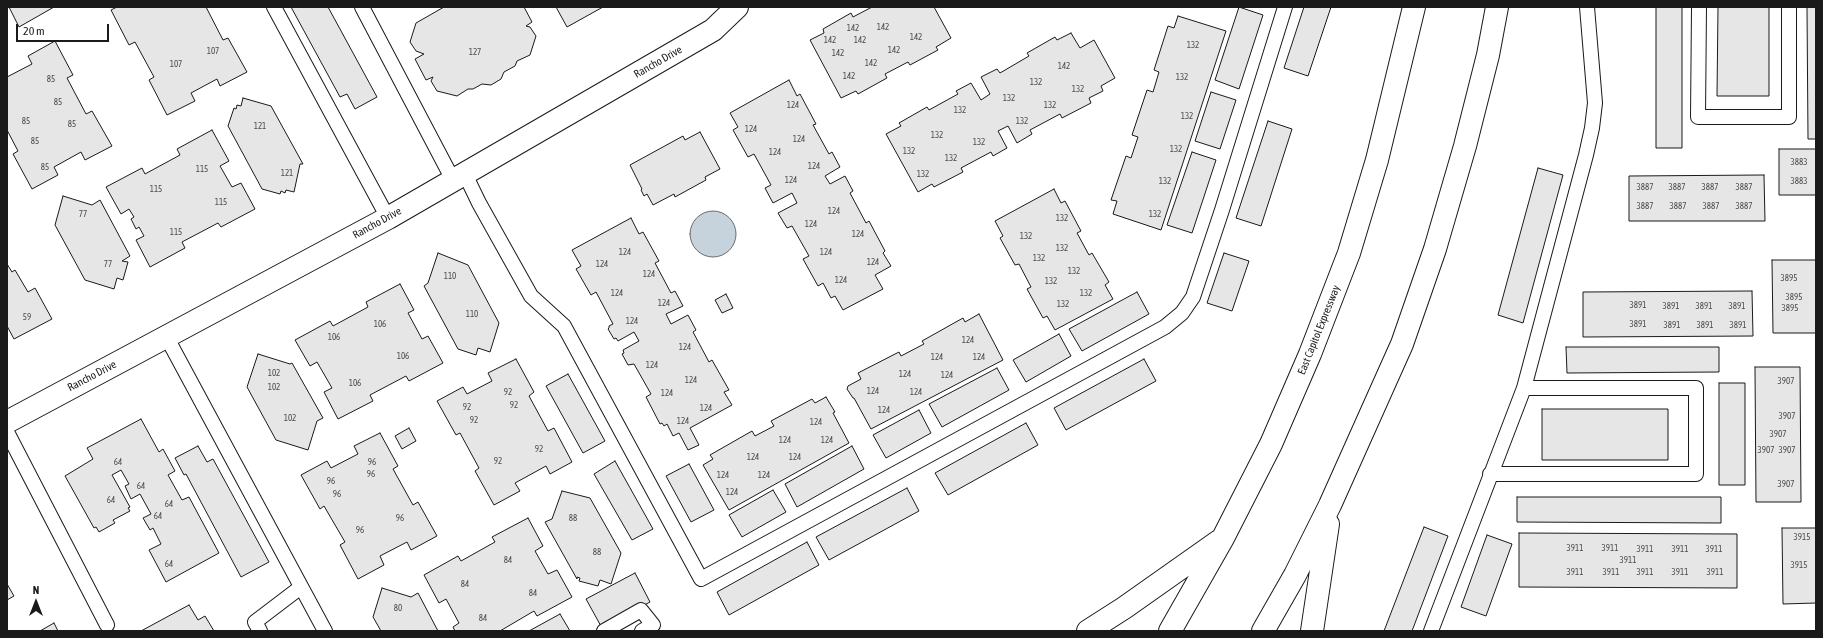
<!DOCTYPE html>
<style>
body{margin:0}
#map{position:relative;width:1823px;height:638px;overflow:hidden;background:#fff;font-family:"Asap Condensed",sans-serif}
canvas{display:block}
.frame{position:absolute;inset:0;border:8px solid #1a1a1a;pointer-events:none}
.north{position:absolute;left:16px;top:582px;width:40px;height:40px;-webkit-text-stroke:3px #fff;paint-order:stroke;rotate:0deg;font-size:11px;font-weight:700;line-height:16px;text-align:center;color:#1a1a1a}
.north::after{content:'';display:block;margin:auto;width:14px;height:18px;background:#1a1a1a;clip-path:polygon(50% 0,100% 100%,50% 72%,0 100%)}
.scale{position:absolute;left:16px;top:24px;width:93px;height:18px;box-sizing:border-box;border:2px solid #1a1a1a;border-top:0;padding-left:5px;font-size:12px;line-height:14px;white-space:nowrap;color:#1a1a1a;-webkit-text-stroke:3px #fff;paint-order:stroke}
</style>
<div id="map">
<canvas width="1823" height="638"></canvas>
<div class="frame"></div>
<div class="north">N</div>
<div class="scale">20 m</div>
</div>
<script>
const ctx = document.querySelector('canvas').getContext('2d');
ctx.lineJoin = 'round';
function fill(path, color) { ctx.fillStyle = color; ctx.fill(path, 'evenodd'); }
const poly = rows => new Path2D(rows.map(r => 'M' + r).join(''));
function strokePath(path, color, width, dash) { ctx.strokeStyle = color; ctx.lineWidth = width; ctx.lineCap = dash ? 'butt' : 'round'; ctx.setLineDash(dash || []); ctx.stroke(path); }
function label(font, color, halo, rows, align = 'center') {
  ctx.font = font + ' "Asap Condensed",sans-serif'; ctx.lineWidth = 3; ctx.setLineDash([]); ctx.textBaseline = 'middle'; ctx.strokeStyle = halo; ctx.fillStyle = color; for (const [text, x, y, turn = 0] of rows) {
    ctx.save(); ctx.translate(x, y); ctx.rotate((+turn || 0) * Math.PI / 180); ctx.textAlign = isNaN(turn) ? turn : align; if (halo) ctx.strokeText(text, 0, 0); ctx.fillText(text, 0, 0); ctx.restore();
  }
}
const water = poly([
 '690 234a23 23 0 1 1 46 0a23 23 0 1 1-46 0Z'
]);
const building = poly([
 [9,7,54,7,19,27,9,7],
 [117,7,206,7,223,40,228,38,247,72,220,86,217,79,191,93,195,101,167,115,149,80,154,77,135,42,129,45,111,10,117,7],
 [291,7,328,7,377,97,355,109,347,94,340,97,291,7],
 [444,7,524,7,532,22,526,26,530,27,536,36,530,55,517,61,515,66,504,72,501,79,491,85,482,84,473,89,468,89,457,96,437,91,431,81,433,77,426,80,415,59,424,54,416,51,410,42,416,23,444,7],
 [556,7,603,7,567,27,556,7],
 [872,7,934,7,951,38,936,47,938,50,910,65,908,62,885,74,887,78,858,94,856,91,841,98,810,40,824,33,823,29,851,13,853,17,872,7],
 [1239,7,1263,15,1239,89,1215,80,1239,7],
 [1304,7,1331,7,1308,76,1284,68,1304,7],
 [1656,7,1682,7,1682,148,1656,148,1656,7],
 [1718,7,1769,7,1769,96,1717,96,1718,7],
 [1807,7,1816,7,1816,139,1808,139,1807,7],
 [1178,16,1226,31,1161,230,1113,214,1117,201,1111,200,1126,156,1131,158,1138,137,1132,135,1147,90,1153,92,1159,72,1154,70,1168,26,1174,28,1178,16],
 [1071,33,1080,48,1094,40,1115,78,1101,86,1103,91,1089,98,1091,103,1062,118,1060,114,1030,130,1032,134,1017,143,1008,126,998,131,1007,148,993,156,991,152,961,168,963,172,934,187,932,184,918,192,886,134,901,126,899,123,927,107,929,110,958,94,956,91,971,83,981,100,990,94,981,77,997,69,1000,73,1029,56,1027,53,1055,37,1057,40,1071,33],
 [55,41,73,75,67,78,86,114,92,111,112,146,85,160,81,152,54,167,58,175,32,189,13,154,18,151,7,130,7,77,32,64,28,56,55,41],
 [789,80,797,96,800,94,816,124,813,125,829,154,832,152,840,167,825,176,830,184,845,176,853,191,850,193,866,223,869,221,885,251,883,253,891,266,875,275,883,289,843,310,835,296,831,298,823,283,818,286,803,259,809,256,792,226,787,228,778,213,797,203,792,193,773,203,765,188,771,185,754,154,748,157,733,130,738,127,730,113,789,80],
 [1211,92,1236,100,1220,149,1195,141,1211,92],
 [243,98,271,106,303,164,300,164,294,192,286,190,285,193,281,191,280,194,262,189,228,126,234,108,236,109,237,105,241,106,243,98],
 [1268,121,1292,129,1261,226,1236,218,1268,121],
 [212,130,229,161,220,166,232,187,241,183,255,209,221,227,218,223,182,242,185,248,150,267,136,240,144,236,139,227,136,229,131,219,134,217,129,209,121,214,106,187,142,168,145,174,180,155,177,149,212,130],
 [700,132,720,169,705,177,706,180,675,197,674,194,653,205,647,194,644,196,641,190,642,189,630,165,683,136,685,140,700,132],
 [1779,149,1816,149,1816,195,1779,195,1779,149],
 [1192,152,1216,160,1192,233,1167,225,1192,152],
 [1538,168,1563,175,1523,323,1498,315,1538,168],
 [1764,175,1765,221,1629,221,1629,176,1764,175],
 [1054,189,1061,203,1065,201,1081,231,1077,233,1089,255,1092,253,1109,282,1105,285,1113,299,1055,330,1047,316,1043,318,1027,289,1031,287,1019,264,1015,265,1000,238,1003,236,995,221,1054,189],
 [63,196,92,205,100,200,130,256,122,261,128,262,123,280,117,278,114,289,85,280,55,225,63,196],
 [631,218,639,234,643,232,659,261,655,263,671,293,675,291,683,306,666,314,671,324,688,315,696,330,693,332,709,362,712,360,729,390,724,392,732,405,690,428,699,445,688,450,679,433,673,436,667,424,664,426,662,423,660,424,646,397,651,394,634,364,628,365,622,354,624,353,623,350,639,341,634,332,618,341,616,338,614,339,608,329,609,328,609,326,613,324,596,292,591,295,576,269,581,266,572,250,631,218],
 [438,253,468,265,499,323,490,352,478,348,476,355,458,349,424,286,428,283,438,253],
 [1224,253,1249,261,1232,311,1207,303,1224,253],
 [1772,260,1816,260,1816,333,1773,333,1772,260],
 [7,264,12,272,15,270,28,292,35,288,52,319,14,339,7,326,7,264],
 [400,284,414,310,408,313,422,339,428,336,443,363,409,381,406,376,370,395,373,401,338,419,324,392,332,388,317,362,310,366,295,340,330,321,333,326,368,307,366,302,400,284],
 [1752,291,1753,336,1583,337,1583,292,1752,291],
 [1137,292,1149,314,1082,351,1069,329,1137,292],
 [726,294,733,308,722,313,715,300,726,294],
 [979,314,1003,360,871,429,854,398,853,398,847,389,848,386,861,379,858,373,899,352,901,356,924,344,922,341,963,318,965,322,979,314],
 [1059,334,1071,356,1026,382,1013,360,1059,334],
 [1566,347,1719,347,1719,372,1567,373,1566,347],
 [258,354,290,364,292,363,323,418,317,421,308,450,276,440,247,387,258,354],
 [516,359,534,392,529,396,548,431,554,428,572,462,550,474,546,466,515,483,520,491,494,505,475,471,479,468,460,433,456,435,437,401,463,387,467,394,492,381,488,373,516,359],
 [1144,359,1156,381,1066,430,1054,408,1144,359],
 [1755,367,1800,367,1801,502,1756,502,1755,367],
 [997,368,1009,390,942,427,929,404,997,368],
 [568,374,605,441,583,453,546,386,568,374],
 [1719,383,1745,383,1745,485,1719,485,1719,383],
 [826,397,835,412,833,413,849,443,729,510,703,465,713,459,710,455,752,431,755,436,774,426,771,421,812,399,815,403,826,397],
 [1542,409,1668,409,1668,460,1542,460,1542,409],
 [919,410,931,433,886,458,873,435,919,410],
 [141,419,159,452,163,449,175,471,168,475,182,500,189,497,219,553,166,582,149,550,161,544,153,528,150,530,143,518,151,514,140,494,131,499,125,486,129,484,121,470,112,475,130,507,128,508,130,511,113,520,115,523,99,532,96,527,94,528,65,476,93,459,87,448,141,419],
 [1026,423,1038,445,948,495,935,473,1026,423],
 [409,428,416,441,402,449,395,436,409,428],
 [380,433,398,466,393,469,413,505,418,502,437,536,411,550,407,542,380,556,384,565,358,579,340,545,345,542,324,506,320,509,301,475,327,461,331,468,358,454,354,446,380,433],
 [198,446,207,462,213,459,269,562,241,577,186,474,184,475,175,458,198,446],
 [852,446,864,469,797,507,785,484,852,446],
 [615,461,653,529,632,540,594,474,615,461],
 [689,464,714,510,691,522,666,476,689,464],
 [907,488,919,511,829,560,816,537,907,488],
 [773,490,786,512,742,537,729,515,773,490],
 [562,491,590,498,621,553,611,584,600,580,598,586,579,581,580,578,577,577,577,579,545,522,552,519,562,491],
 [1517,497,1721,497,1721,523,1517,522,1517,497],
 [528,518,543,546,535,551,548,574,557,570,572,597,537,616,534,611,500,631,455,631,453,627,459,623,446,599,439,603,424,575,458,556,461,561,495,542,492,537,528,518],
 [1424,527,1448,536,1412,631,1384,631,1424,527],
 [1782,528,1816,528,1816,603,1783,604,1782,528],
 [1519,533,1737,534,1737,588,1519,587,1519,533],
 [1487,535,1512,544,1486,616,1461,607,1487,535],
 [807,542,819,565,729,615,717,592,807,542],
 [635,573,650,602,602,628,586,599,635,573],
 [7,584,14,596,7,600,7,584],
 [382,588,411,597,418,593,438,631,381,631,373,617,382,588],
 [189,605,198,620,205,616,214,631,141,631,189,605],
 [560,614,570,631,529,631,560,614],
 [54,623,58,631,40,631,54,623]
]);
const service = poly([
 [274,7,388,218],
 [362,7,453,180],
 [1699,7,1698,117,1789,117,1789,7],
 [465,174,479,203,531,296,564,326,701,579,1165,327,1182,313,1193,297,1222,210,1285,7],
 [166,336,325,631],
 [7,432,107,625],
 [1490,474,1696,474,1696,388,1524,388],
 [260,631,255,622,301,587],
 [604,631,641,610,653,625,642,631],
 [1431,631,1524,388,1586,155,1592,128,1595,103,1587,7]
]);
const minor = poly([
 [7,422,388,218,713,30,737,7]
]);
const trunk = poly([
 [1088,631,1124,608,1219,541],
 [1170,631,1223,538,1271,444,1310,354,1349,253,1377,160,1414,7],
 [1263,631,1295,575,1330,505,1402,344,1435,249,1465,146,1488,55,1497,7],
 [1312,631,1328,524]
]);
const numberNames = [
 ["142",883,27],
 ["142",853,28],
 ["142",916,37],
 ["142",830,40],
 ["142",860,40],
 ["132",1193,45],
 ["142",894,50],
 ["107",213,51],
 ["127",475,52],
 ["142",838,53],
 ["142",871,63],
 ["107",176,64],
 ["142",1064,66],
 ["142",849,76],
 ["132",1182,77],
 ["85",51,79],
 ["132",1036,82],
 ["132",1078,89],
 ["132",1009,98],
 ["85",58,102],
 ["124",793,105],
 ["132",1050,105],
 ["132",960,110],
 ["132",1187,116],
 ["85",26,121],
 ["132",1022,121],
 ["85",72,124],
 ["121",260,126],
 ["124",751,129],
 ["132",937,135],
 ["124",799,139],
 ["85",35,141],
 ["132",979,142],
 ["132",1176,149],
 ["132",909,151],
 ["124",775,152],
 ["132",951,158],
 ["3883",1799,162],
 ["124",814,166],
 ["85",45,167],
 ["115",202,169],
 ["121",287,173],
 ["132",923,174],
 ["124",791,180],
 ["132",1165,181],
 ["3883",1799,181],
 ["3887",1645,187],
 ["3887",1677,187],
 ["3887",1710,187],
 ["3887",1744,187],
 ["115",156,189],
 ["115",221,202],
 ["3887",1645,206],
 ["3887",1678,206],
 ["3887",1711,206],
 ["3887",1744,206],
 ["124",834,211],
 ["77",83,214],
 ["132",1155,214],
 ["132",1062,218],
 ["124",811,224],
 ["115",176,232],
 ["124",858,234],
 ["132",1026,236],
 ["132",1062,248],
 ["124",625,252],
 ["124",826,252],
 ["132",1039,258],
 ["124",873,262],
 ["77",108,264],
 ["124",602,264],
 ["132",1074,271],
 ["124",649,274],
 ["110",450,276],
 ["3895",1789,278],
 ["124",841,280],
 ["132",1051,281],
 ["124",617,293],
 ["132",1086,293],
 ["3895",1794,297],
 ["124",664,303],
 ["132",1063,304],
 ["3891",1638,305],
 ["3891",1671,306],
 ["3891",1704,306],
 ["3891",1737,306],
 ["3895",1790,308],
 ["110",472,314],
 ["59",27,317],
 ["124",632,321],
 ["106",380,324],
 ["3891",1638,324],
 ["3891",1672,325],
 ["3891",1705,325],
 ["3891",1738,325],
 ["106",334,337],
 ["124",968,340],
 ["124",685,347],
 ["106",403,356],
 ["124",937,357],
 ["124",979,357],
 ["124",652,365],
 ["102",274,373],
 ["124",905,374],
 ["124",947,375],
 ["124",691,380],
 ["3907",1786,381],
 ["106",355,383],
 ["102",274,387],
 ["124",873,391],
 ["92",508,392],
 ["124",916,392],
 ["124",667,393],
 ["92",514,405],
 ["92",467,407],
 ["124",706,408],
 ["124",884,410],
 ["3907",1787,416],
 ["102",290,418],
 ["92",474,420],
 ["124",683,421],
 ["124",816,422],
 ["3907",1778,434],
 ["124",785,440],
 ["124",827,440],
 ["92",539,449],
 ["3907",1766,450],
 ["3907",1787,450],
 ["124",753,457],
 ["124",795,457],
 ["92",498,461],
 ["64",118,462],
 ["96",372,462],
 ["96",371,474],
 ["124",723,475],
 ["124",764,475],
 ["96",331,481],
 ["3907",1786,484],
 ["64",141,486],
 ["124",732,492],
 ["96",337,494],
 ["64",111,500],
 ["64",169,504],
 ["64",158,516],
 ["96",400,518],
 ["88",573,518],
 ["96",360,530],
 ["3915",1802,537],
 ["3911",1575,548],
 ["3911",1610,548],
 ["3911",1645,549],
 ["3911",1680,549],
 ["3911",1714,549],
 ["88",597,552],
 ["84",508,560],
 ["3911",1628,560],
 ["64",169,564],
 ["3915",1799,565],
 ["3911",1575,572],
 ["3911",1611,572],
 ["3911",1645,572],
 ["3911",1680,572],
 ["3911",1715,572],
 ["84",465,584],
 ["84",533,593],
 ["80",398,608],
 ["84",483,618]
];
const streetNames = [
 ["Rancho Drive",658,62,-30],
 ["Rancho Drive",377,223,-29],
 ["East Capitol Expressway",1319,330,-68],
 ["Rancho Drive",92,376,-28]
];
fill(water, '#c6d2dc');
strokePath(water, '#6a6a6a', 1);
fill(building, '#e6e6e6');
strokePath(building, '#1a1a1a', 1);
strokePath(service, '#1a1a1a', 16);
strokePath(minor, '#1a1a1a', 24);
strokePath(trunk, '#1a1a1a', 24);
strokePath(service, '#fff', 14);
strokePath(minor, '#fff', 22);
strokePath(trunk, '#fff', 22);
label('9px', '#4d4d4d', null, numberNames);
label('11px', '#1a1a1a', '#fff', streetNames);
</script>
